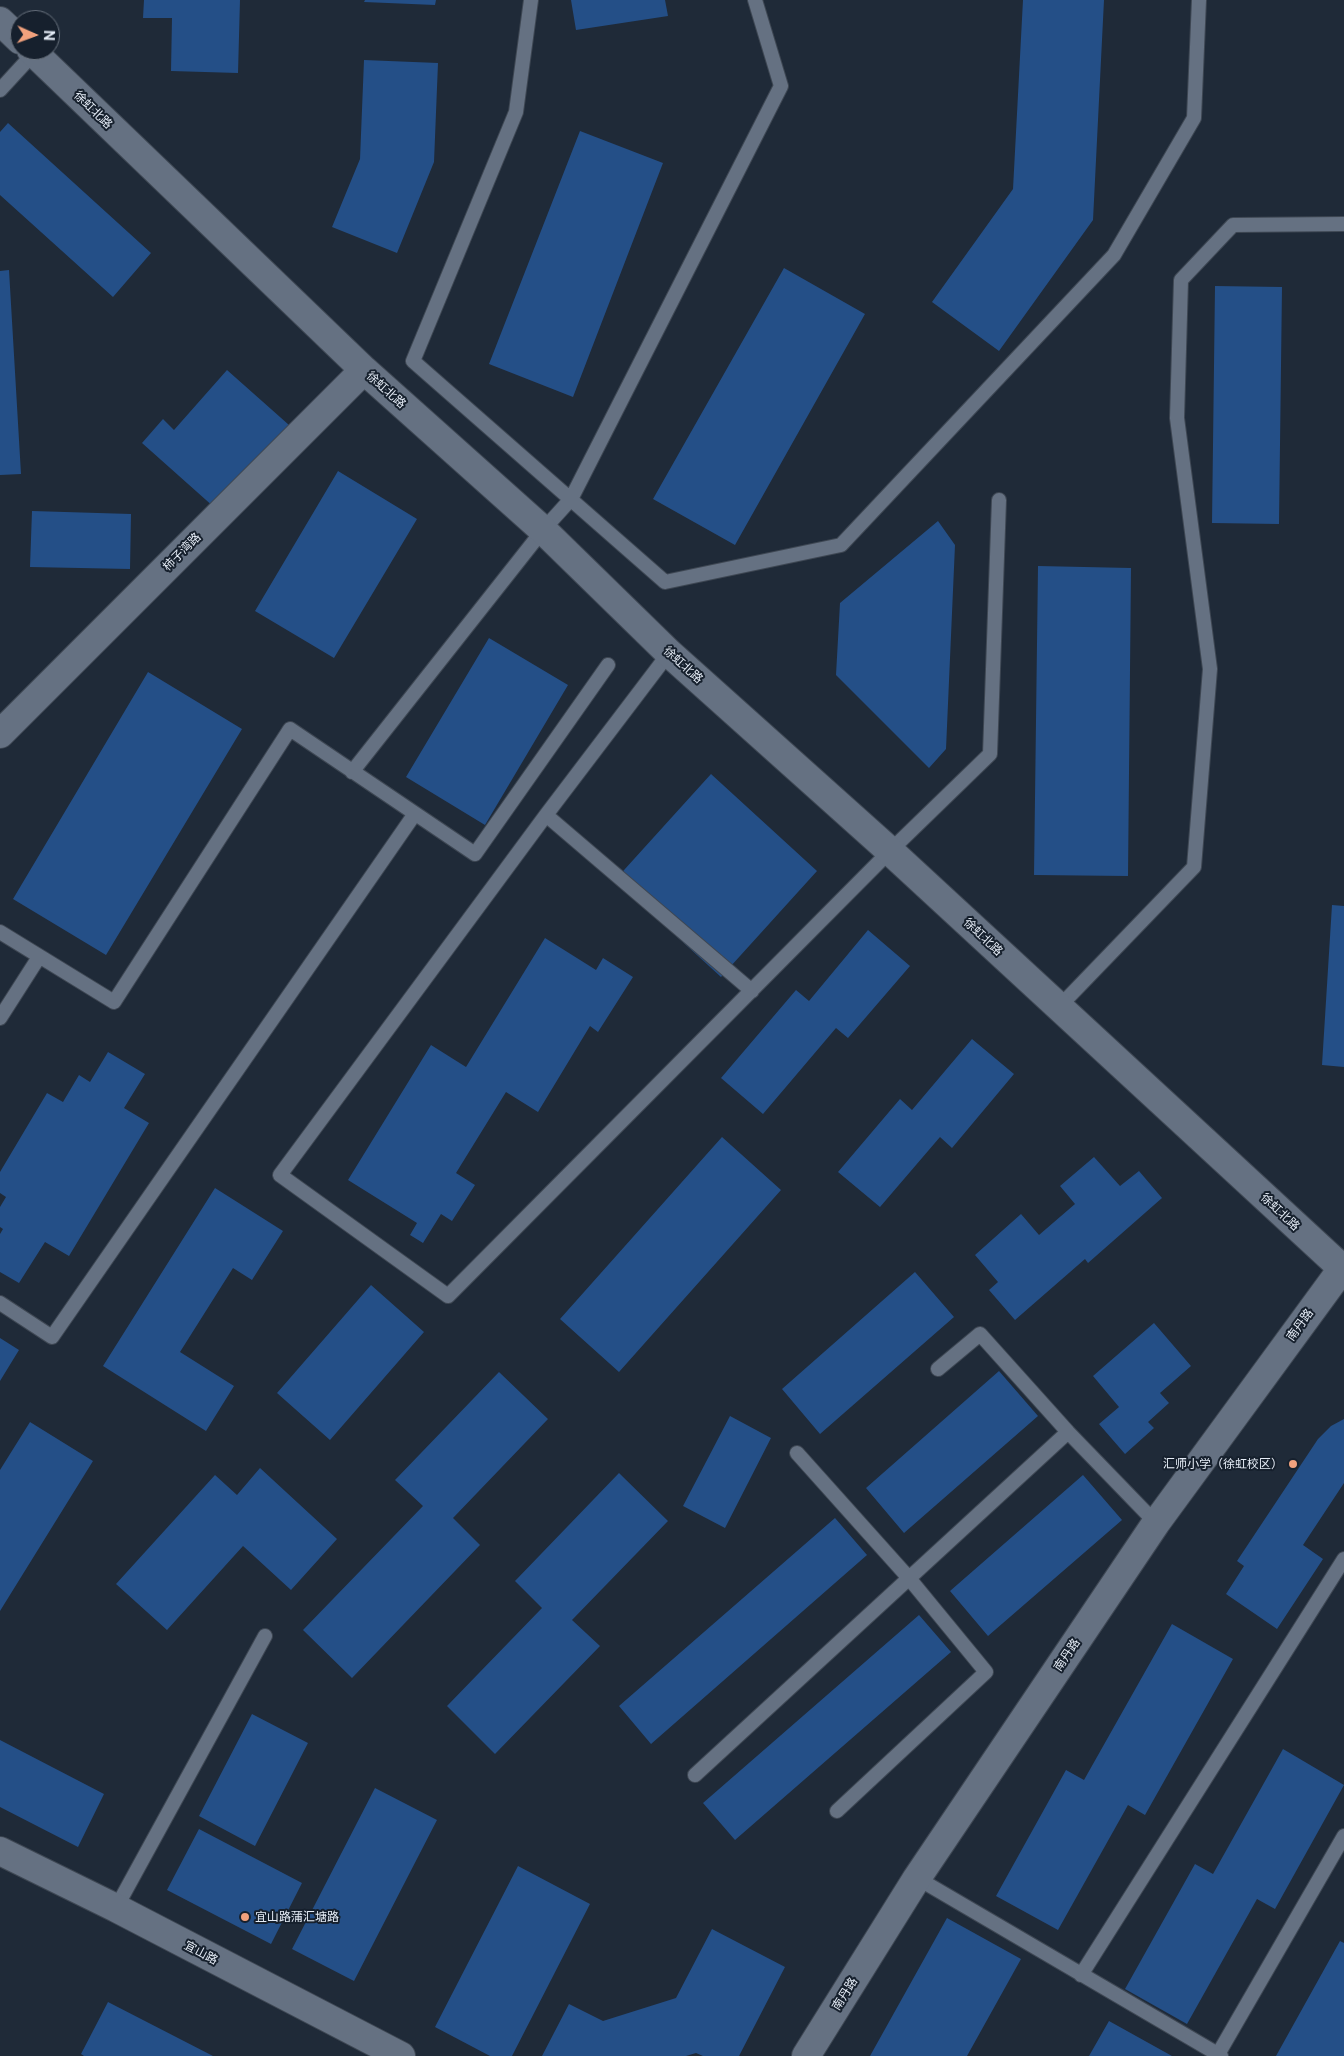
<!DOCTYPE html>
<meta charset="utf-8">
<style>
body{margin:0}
#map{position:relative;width:1344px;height:2056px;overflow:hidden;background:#1f2a38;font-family:"Public Sans",sans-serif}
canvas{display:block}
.north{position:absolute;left:10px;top:10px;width:50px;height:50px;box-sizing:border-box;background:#16202d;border:1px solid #69727e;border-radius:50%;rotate:92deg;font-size:14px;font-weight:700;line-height:20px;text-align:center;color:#e6edf7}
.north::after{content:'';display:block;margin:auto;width:18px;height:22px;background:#f1a17d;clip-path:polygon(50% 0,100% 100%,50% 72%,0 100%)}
</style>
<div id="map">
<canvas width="1344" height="2056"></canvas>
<div class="north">N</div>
</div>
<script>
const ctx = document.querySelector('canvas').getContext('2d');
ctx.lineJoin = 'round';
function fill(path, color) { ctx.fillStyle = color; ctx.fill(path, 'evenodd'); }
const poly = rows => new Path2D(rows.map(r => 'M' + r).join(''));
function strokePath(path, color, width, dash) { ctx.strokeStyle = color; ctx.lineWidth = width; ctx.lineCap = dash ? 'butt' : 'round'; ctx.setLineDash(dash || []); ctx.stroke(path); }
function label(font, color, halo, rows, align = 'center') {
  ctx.font = font + ' "Public Sans","Noto Sans SC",sans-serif'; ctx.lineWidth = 4; ctx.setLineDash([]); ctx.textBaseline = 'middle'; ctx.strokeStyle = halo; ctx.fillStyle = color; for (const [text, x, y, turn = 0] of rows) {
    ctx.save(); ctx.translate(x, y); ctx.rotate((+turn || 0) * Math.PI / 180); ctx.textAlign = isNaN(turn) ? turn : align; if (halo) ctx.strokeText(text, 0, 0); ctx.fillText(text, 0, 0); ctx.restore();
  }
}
const building = poly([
 [144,0,240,0,238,73,171,71,172,18,143,18],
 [365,0,436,0,435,5,364,2],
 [571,0,665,0,668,16,576,30],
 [1023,0,1104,0,1093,220,999,351,932,302,1013,189],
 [364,60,438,63,434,162,397,253,332,227,360,159],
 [8,123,151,253,113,297,0,195,0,132],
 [580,131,663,163,573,397,489,364],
 [784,268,865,314,735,545,653,499],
 [9,270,21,474,0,475,0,271],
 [1215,286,1282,287,1279,524,1212,523],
 [227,370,289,425,215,508,142,443,163,419,174,430],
 [338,471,417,519,334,658,255,611],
 [32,511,131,514,130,569,30,567],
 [938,521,955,545,946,749,929,768,836,675,840,603],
 [1038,566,1131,568,1128,876,1034,875],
 [489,638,568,685,485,825,406,777],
 [148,672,242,729,106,955,13,899],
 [711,774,817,871,721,977,615,880],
 [1332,905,1344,906,1344,1067,1322,1065],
 [868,930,910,966,848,1038,836,1028,763,1114,721,1078,796,990,809,1001],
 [545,938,596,970,603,958,633,977,598,1032,590,1026,538,1112,506,1092,456,1173,475,1185,452,1221,441,1214,423,1243,410,1235,417,1223,348,1180,431,1045,466,1067],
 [972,1039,1014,1074,952,1148,940,1137,880,1207,838,1172,900,1099,912,1110],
 [108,1052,145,1074,124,1108,149,1123,69,1256,45,1242,19,1283,0,1272,0,1234,3,1229,0,1227,0,1207,6,1197,0,1193,0,1172,47,1093,63,1102,79,1075,90,1082],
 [722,1137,781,1190,619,1372,560,1319],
 [1094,1157,1120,1186,1139,1171,1162,1198,1088,1263,1085,1259,1015,1320,989,1290,998,1282,975,1255,1021,1214,1039,1235,1075,1204,1060,1186],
 [215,1188,283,1231,252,1280,233,1268,180,1352,234,1386,206,1431,103,1366],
 [915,1272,954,1317,820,1434,782,1389],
 [371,1285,424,1332,330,1440,277,1393],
 [1154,1323,1191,1366,1160,1393,1169,1403,1148,1422,1154,1428,1125,1454,1099,1424,1119,1407,1093,1376],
 [0,1338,19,1350,0,1381],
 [999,1371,1038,1416,904,1533,866,1488],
 [499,1372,548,1419,453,1518,480,1545,352,1678,303,1630,423,1506,395,1480],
 [730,1416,771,1438,725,1528,683,1506],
 [1344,1419,1344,1483,1303,1545,1323,1559,1277,1629,1226,1594,1244,1566,1237,1561,1318,1439,1331,1426],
 [30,1422,93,1461,0,1611,0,1470],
 [260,1468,337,1539,291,1590,243,1546,167,1630,116,1584,215,1475,237,1495],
 [619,1473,668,1521,572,1620,600,1646,495,1754,447,1706,542,1608,515,1581],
 [1083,1475,1122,1520,988,1636,950,1591],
 [835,1518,867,1555,651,1744,619,1706],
 [919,1615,951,1652,735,1840,703,1803],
 [1172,1624,1233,1659,1145,1815,1128,1805,1058,1930,996,1896,1066,1770,1084,1780],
 [252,1714,308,1743,255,1846,199,1816],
 [0,1740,104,1794,78,1847,0,1807],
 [1283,1749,1344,1785,1275,1909,1257,1899,1187,2024,1125,1989,1195,1864,1213,1874],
 [375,1788,437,1820,354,1981,292,1949],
 [199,1829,302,1883,271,1944,167,1890],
 [518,1866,590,1904,512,2056,490,2056,435,2027],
 [947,1918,1021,1959,967,2056,870,2056],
 [712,1929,785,1967,739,2056,703,2056,696,2053,686,2056,542,2056,569,2004,603,2021,676,1998],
 [1340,1941,1344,1943,1344,2056,1276,2056],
 [108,2002,213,2056,84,2056,81,2054],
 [1109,2021,1172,2056,1089,2056]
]);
const service = poly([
 [531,0,516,112,413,361,665,582,841,545,1114,255,1194,118,1199,0],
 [0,90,34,53],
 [669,653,546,815,280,1175,448,1296,890,851,990,754,999,500],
 [352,772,543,530,571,499,781,86,755,0],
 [546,815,752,991],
 [0,932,114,1002,290,729,475,854,608,665],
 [1059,1007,1194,867,1210,669,1177,418,1181,280,1233,225,1344,224],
 [0,1018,39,957],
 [0,1303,52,1337,414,815],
 [938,1369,980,1334,1068,1432,1156,1523],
 [797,1453,908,1577,986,1672,837,1811],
 [695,1775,1068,1432],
 [917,1878,1221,2056],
 [116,1908,265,1636],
 [1081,1975,1344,1559],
 [1217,2056,1344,1836]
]);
const minor = poly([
 [0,21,20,40],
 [31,50,364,370,543,530,669,653,890,851,1344,1270],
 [0,734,364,370],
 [806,2056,917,1878,1156,1523,1344,1266]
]);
const secondary = poly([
 [0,1851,116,1908,401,2056]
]);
const markers = [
 [1293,1464,5,"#f1a17d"],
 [245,1917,5,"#f1a17d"]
];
const streetNames = [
 ["徐虹北路",93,110,44],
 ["徐虹北路",386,390,42],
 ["柿子湾路",182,552,-45],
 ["徐虹北路",683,665,42],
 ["徐虹北路",983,937,43],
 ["徐虹北路",1280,1212,43],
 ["南丹路",1300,1325,-54],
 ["南丹路",1067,1655,-56],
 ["宜山路",201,1953,28],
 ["南丹路",845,1994,-58]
];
const poiNames = [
 ["汇师小学（徐虹校区）",1283,1464],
 ["宜山路蒲汇塘路",255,1917,"left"]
];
fill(building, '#244f87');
strokePath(service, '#3e4753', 16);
strokePath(minor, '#3e4753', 30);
strokePath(secondary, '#3e4753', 30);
strokePath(service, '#657182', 14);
strokePath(minor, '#657182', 28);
strokePath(secondary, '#657182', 28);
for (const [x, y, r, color] of markers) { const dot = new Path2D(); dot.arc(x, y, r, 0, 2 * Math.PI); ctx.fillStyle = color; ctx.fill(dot); strokePath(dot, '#16202d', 2); }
label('12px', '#e6edf7', '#16202d', streetNames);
label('12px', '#e6edf7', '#16202d', poiNames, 'right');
</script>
